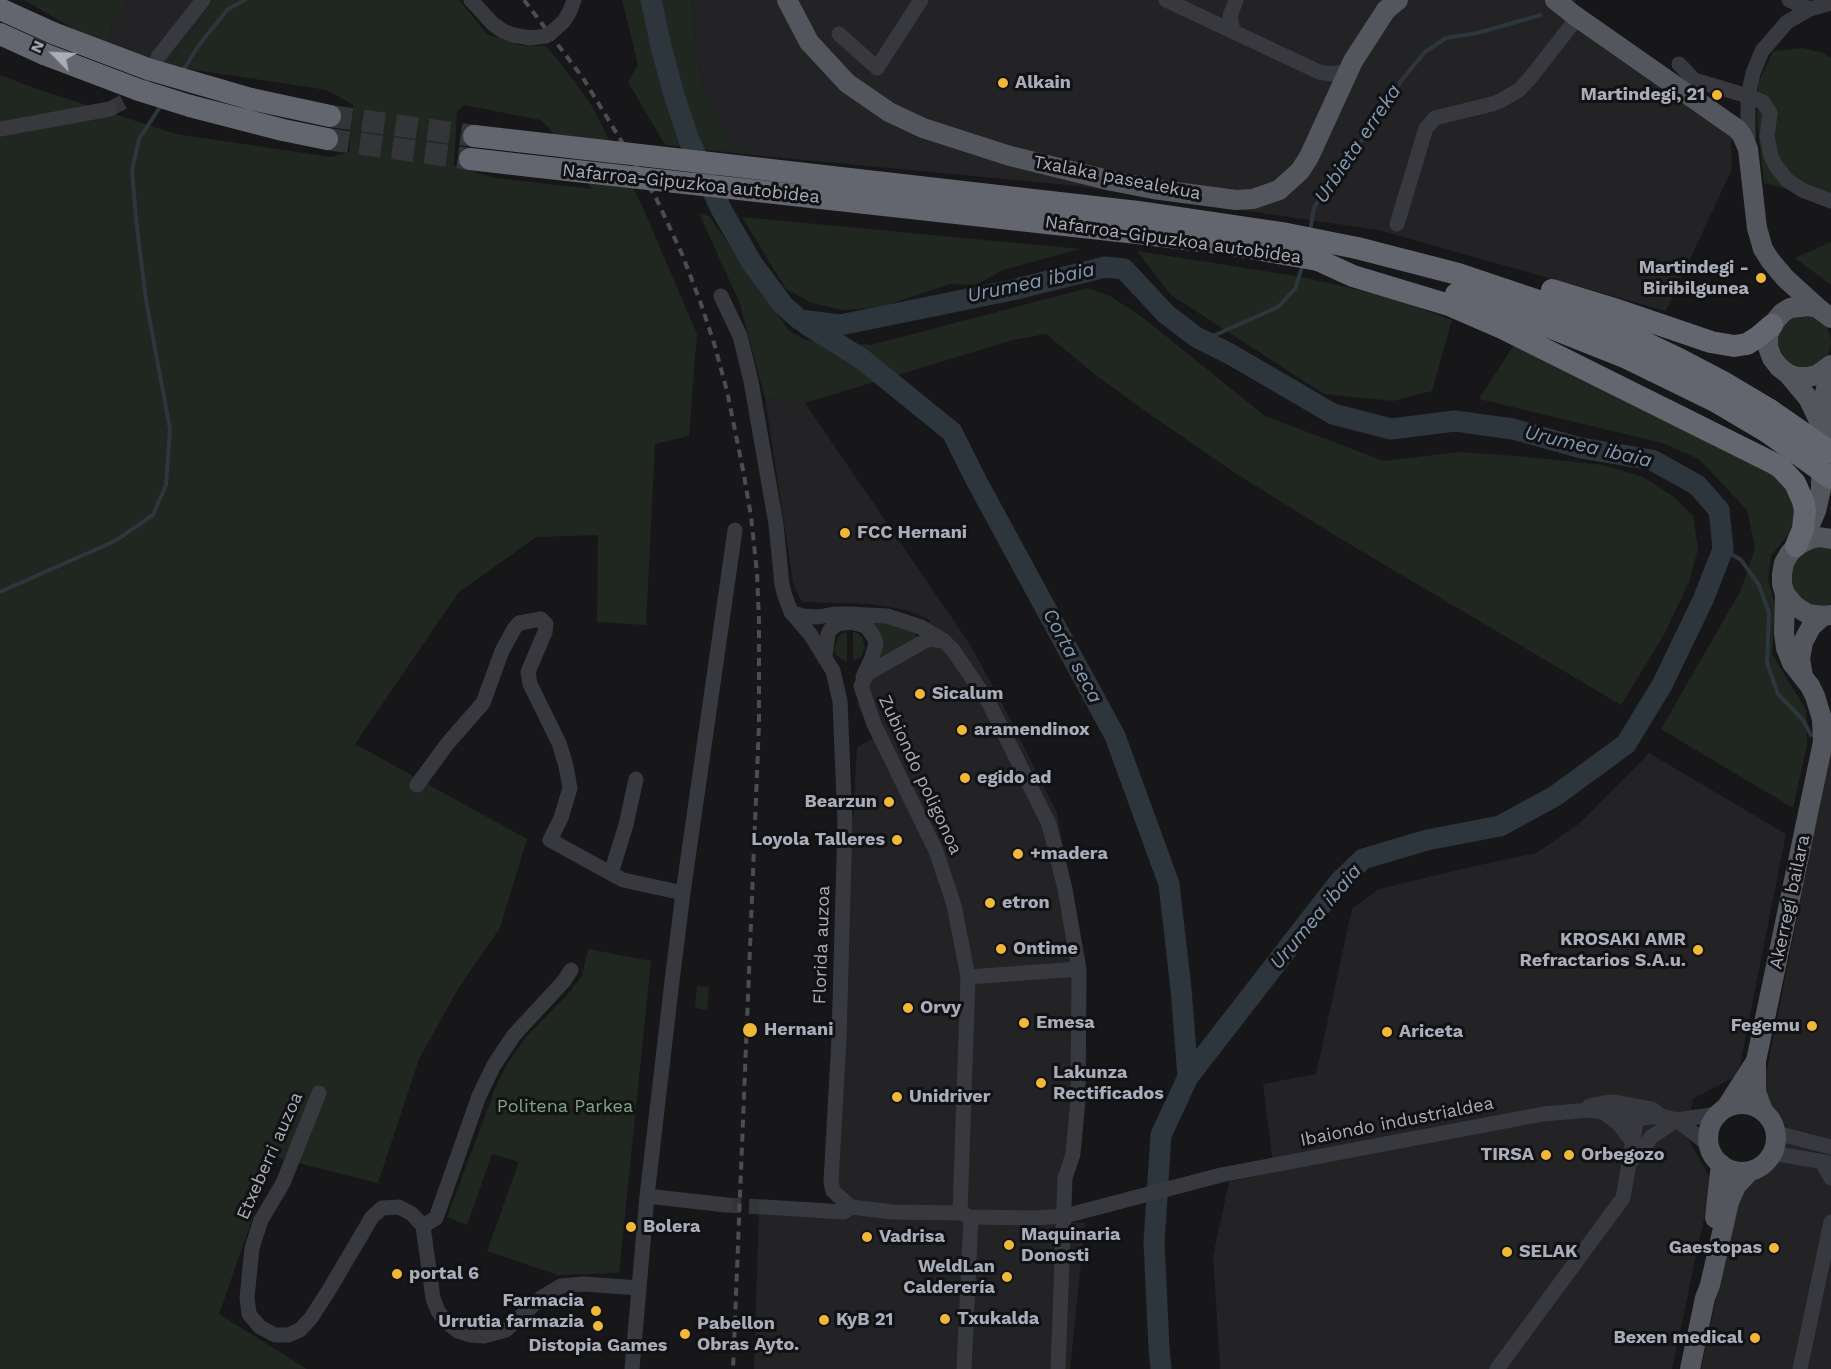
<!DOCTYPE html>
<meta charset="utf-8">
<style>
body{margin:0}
#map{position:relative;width:1831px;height:1369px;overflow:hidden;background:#171719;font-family:"Work Sans",sans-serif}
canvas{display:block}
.north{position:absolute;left:24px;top:24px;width:60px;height:60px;-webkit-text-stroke:4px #121214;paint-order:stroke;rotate:294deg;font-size:16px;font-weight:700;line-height:24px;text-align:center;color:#a9adb9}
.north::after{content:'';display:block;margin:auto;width:21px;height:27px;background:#a9adb9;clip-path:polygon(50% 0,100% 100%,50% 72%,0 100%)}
</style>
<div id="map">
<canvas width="1831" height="1369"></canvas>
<div class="north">N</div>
</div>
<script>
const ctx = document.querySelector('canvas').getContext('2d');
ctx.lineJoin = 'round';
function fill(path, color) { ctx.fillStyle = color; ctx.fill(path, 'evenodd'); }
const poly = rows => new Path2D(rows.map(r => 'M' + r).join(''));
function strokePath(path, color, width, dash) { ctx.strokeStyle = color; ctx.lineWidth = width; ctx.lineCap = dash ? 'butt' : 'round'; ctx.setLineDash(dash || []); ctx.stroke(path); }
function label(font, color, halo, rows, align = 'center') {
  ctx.font = font + ' "Work Sans",sans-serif'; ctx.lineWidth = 6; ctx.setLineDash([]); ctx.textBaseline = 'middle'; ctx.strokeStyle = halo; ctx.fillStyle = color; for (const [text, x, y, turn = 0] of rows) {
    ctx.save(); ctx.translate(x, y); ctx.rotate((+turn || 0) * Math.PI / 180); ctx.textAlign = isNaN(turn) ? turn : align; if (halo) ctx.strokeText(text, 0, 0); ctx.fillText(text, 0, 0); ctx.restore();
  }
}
const built = poly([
 [128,0,213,0,169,66,109,43,112,24],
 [692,0,1576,0,1573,6,1730,112,1732,169,1666,311,1378,230,1078,186,752,155,736,147,726,137,704,93,697,55],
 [765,398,805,403,969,643,998,695,1057,813,1081,942,1065,1216,832,1202,857,747,875,737,857,705,870,681,884,671,923,649,930,620,906,610,870,604,803,602,799,597,793,582],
 [1831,747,1831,1369,1701,1369,1739,1194,1759,1174,1772,1164,1780,1146,1782,1127,1763,1089],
 [1649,753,1786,834,1738,1075,1693,1099,1686,1136,1712,1181,1672,1369,1220,1369,1213,1256,1229,1182,1274,1172,1263,1084,1316,1074,1352,909,1379,889,1466,868,1536,853,1580,823],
 [759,1208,1085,1223,1070,1369,754,1369]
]);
const green = poly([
 [24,0,128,0,112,24,109,43,74,29],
 [213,0,459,0,487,34,522,46,546,46,565,69,592,106,643,208,697,334,689,436,655,444,646,625,597,622,598,535,536,537,458,593,355,744,527,839,500,928,458,989,419,1059,378,1183,274,1157,219,1314,307,1369,0,1369,0,75,37,89,176,134,331,157,349,152,353,105,327,90,169,66],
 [464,105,541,120,549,128,592,189,496,178,454,166,457,112],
 [622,0,692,0,697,55,704,93,726,137,736,147,752,155,665,145,628,82,638,65],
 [1803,48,1823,53,1831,58,1831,196,1801,193,1764,183,1757,120,1758,83,1773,51],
 [699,213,709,216,789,331,806,340,871,345,1088,288,1110,296,1141,316,1265,416,1384,461,1459,452,1528,457,1603,465,1643,477,1673,496,1693,516,1698,549,1689,582,1665,633,1621,705,1336,536,1235,473,1148,413,1097,376,1046,334,1013,340,805,403,765,398,740,304],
 [742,217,1080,249,1003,270,976,285,950,284,881,307,843,310,812,303,786,289],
 [1831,242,1831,285,1795,258],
 [1137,251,1302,277,1390,297,1452,320,1432,391,1393,401,1324,394,1171,295],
 '1777 342a27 27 0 1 1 54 0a27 27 0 1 1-54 0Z',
 [1514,345,1746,459,1775,477,1787,489,1797,508,1794,527,1771,556,1768,579,1775,607,1772,654,1806,710,1807,745,1793,808,1661,729,1741,590,1755,548,1747,510,1699,459,1662,443,1479,399],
 [1820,547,1831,549,1831,604,1825,606,1816,606,1807,603,1799,598,1794,590,1791,581,1791,571,1795,561,1801,553,1810,548],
 [864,618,876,618,914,631,916,635,916,638,879,660],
 [847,632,847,662,841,659,836,654,834,649,838,637,843,633],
 [853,632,857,633,862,637,865,648,861,657,853,661],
 [588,949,651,961,619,1273,558,1275,487,1251,519,1162,492,1154,467,1225,447,1217,498,1081,509,1061,526,1037,567,995,582,976],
 [697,986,709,987,707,1010,695,1008]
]);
const stream = poly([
 [182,72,199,45,228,9,245,0],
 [1310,231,1314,208,1326,187,1392,101,1400,82,1425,52,1446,38,1477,33,1541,15],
 [1196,337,1215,335,1278,307,1295,289,1303,264],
 [1723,549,1741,560,1759,585,1769,613,1767,663,1778,694,1803,720,1811,735],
 [0,592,115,541,153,515,166,485,170,429,146,300,136,219,132,170,139,139,162,104]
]);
const river = poly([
 [651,0,661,46,674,95,689,140,721,209,752,263,783,305,800,320,840,325,1012,290,1105,267,1124,269,1166,314,1196,337,1230,354,1333,414,1391,429,1455,421,1513,429,1581,448,1652,460,1697,485,1719,510,1723,549,1703,600,1662,685,1626,744,1555,796,1500,826,1427,840,1363,859,1340,881,1188,1077,1161,1135,1154,1242,1159,1348,1161,1369],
 [806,324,862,359,952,432,976,480,1115,736,1169,884,1181,989,1188,1077]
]);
const minorTunnel = poly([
 [110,109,125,101,154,62],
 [726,1205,765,1207]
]);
const highwayTunnel = poly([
 [330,116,474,136],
 [327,139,470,159]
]);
const minor = poly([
 [471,0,493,24,503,31,513,35],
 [1166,0,1319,72,1331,74,1342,72,1349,69],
 [1789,0,1810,9],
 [1233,31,1230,16,1236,0],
 [839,34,877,68,921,0],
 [158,57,203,0],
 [1679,64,1694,80,1748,96,1763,102,1770,113,1767,137,1771,156,1776,166,1787,180,1802,190,1831,201],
 [0,129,110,109],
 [1748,145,1748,96,1753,73,1762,51,1787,22,1810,9,1831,3],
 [1397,224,1426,128,1435,118,1492,104,1500,101,1519,90,1531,77,1577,18],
 [721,296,740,336,751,381,776,524,782,585,785,596,791,612,810,634,833,671,840,701,845,823,839,1038,831,1182,833,1191,851,1207,893,1212,960,1213,971,1217,1034,1218,1065,1216,1221,1175,1543,1114,1589,1110,1641,1118,1661,1116,1677,1120,1718,1114],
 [791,612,803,616,818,617,834,614,850,614,887,616,921,627,944,641,953,650,989,703,1049,824,1065,889,1079,969,1078,1100,1073,1154,1065,1178,1058,1369],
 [944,641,929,639,923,642,872,671,867,674,861,686,874,724,936,851,954,905,968,977,960,1213],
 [825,656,828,634,830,630,837,624,851,622,866,626,874,637,876,644,871,660,863,677],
 [417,785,448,743,483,703,502,651,514,629,519,623,541,619,546,624,545,632,528,672,530,684,559,743,566,766,570,788,561,818,550,840,623,880,683,893],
 [611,873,626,825,636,779],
 [968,977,1079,969],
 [319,1093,283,1183,261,1220,252,1248,247,1298,249,1314,260,1327,275,1335,288,1335,300,1330,311,1318,329,1290,372,1217,382,1208,399,1207,412,1214,423,1226,433,1298,438,1311,446,1322,458,1331,471,1335,484,1336,506,1330,541,1298,561,1286,584,1284,639,1288],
 [1589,1106,1603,1103,1615,1102,1652,1109,1658,1114],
 [1604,1113,1618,1123,1633,1142],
 [1677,1120,1709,1145],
 [1776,1133,1831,1147],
 [1772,1153,1831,1163],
 [1630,1162,1643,1150,1651,1137,1677,1120],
 [1822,1162,1831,1178],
 [647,1196,726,1205],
 [765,1207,844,1212,851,1207],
 [423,1226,436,1218,479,1096,494,1065,514,1035,564,981,571,970],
 [632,1369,647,1196,672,981,683,893,735,530],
 [964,1369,971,1217],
 [1497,1369,1623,1198,1636,1123,1641,1118],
 [1800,1369,1831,1222]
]);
const major = poly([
 [787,0,809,42,847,83,889,112,923,128,1010,156,1112,181,1153,189,1236,200,1253,199,1279,190,1300,171,1309,157,1353,61,1386,10,1398,0],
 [1555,0,1574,15,1737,129,1742,135,1748,149,1757,228,1763,249,1770,260,1785,278,1818,308],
 [1831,318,1818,308,1809,306,1790,308,1782,313,1772,325,1768,336,1768,347,1772,358,1779,367,1788,374,1797,377,1808,377,1817,375,1831,365],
 [1788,374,1808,398,1821,425],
 [1806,534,1816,511,1821,489,1822,405,1831,369],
 [1831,539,1819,537,1810,539,1796,546,1789,554,1784,563,1782,574,1782,584,1785,594,1795,606,1808,614,1823,616,1831,615],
 [1803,676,1800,659,1803,642,1811,627,1823,616],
 '1708 1138a34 34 0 1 1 68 0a34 34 0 1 1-68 0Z',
 [1726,1108,1756,1061],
 [1763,1111,1756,1092,1756,1061,1823,742,1822,719,1815,696,1810,686,1792,663,1786,648,1784,633,1785,594],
 [1715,1218,1721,1164],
 [1690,1369,1705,1298,1710,1285,1729,1202,1736,1186,1750,1171]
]);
const highway = poly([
 [0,9,53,33],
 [0,34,44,54],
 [251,99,330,116],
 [190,106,283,130,327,139],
 [474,136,535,143],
 [470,159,531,166],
 [1357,248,1458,274,1568,311,1635,338,1681,360,1723,382,1770,410],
 [1318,260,1353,276,1449,305,1502,328,1773,463,1781,468,1795,483,1803,501,1805,510,1803,529,1796,546],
 [1552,290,1614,309,1711,342,1734,346,1747,344,1758,337,1772,325],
 [1456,294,1509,311,1627,358,1715,401,1769,433]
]);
const rail = poly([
 [524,0,583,78,656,198,682,254,700,301,714,343,727,391,743,470,751,516,757,573,759,621,759,724,733,1369]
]);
const minorBridge = poly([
 [513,35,530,38,546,36,553,31,564,21,570,11,574,0]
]);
const highwayBridge = poly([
 [53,33,148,69,251,99],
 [44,54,139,90,190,106],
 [535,143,1138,212,1287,234,1357,248],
 [531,166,1137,233,1227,244,1318,260],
 [1770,410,1831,452],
 [1769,433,1831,478]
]);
const markers = [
 [1003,83,6,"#f0b838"],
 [1717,95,6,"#f0b838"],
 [1761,278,6,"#f0b838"],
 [845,533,6,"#f0b838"],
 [920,694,6,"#f0b838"],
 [962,730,6,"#f0b838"],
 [965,778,6,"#f0b838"],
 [889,802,6,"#f0b838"],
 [897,840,6,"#f0b838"],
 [1018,854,6,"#f0b838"],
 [990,903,6,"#f0b838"],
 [1001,949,6,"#f0b838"],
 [1698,950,6,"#f0b838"],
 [908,1008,6,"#f0b838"],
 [1024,1023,6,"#f0b838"],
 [1812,1026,6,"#f0b838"],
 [750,1030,8,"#f0b838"],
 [1387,1032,6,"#f0b838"],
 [1041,1083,6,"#f0b838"],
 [897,1097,6,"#f0b838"],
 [1546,1155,6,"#f0b838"],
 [1569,1155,6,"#f0b838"],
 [631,1227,6,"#f0b838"],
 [867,1237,6,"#f0b838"],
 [1009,1245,6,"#f0b838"],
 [1774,1248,6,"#f0b838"],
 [1507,1252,6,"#f0b838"],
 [397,1274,6,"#f0b838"],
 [1007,1277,6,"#f0b838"],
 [596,1311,6,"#f0b838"],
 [945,1319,6,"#f0b838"],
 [824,1320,6,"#f0b838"],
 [598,1326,6,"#f0b838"],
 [685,1334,6,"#f0b838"],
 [1755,1338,6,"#f0b838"]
];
const poiNames = [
 ["Alkain",1015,83],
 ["Martindegi, 21",1705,95,"right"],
 ["Martindegi -",1749,268,"right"],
 ["Biribilgunea",1749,289,"right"],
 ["FCC Hernani",857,533],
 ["Sicalum",932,694],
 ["aramendinox",974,730],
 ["egido ad",977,778],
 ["Bearzun",877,802,"right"],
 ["Loyola Talleres",885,840,"right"],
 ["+madera",1030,854],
 ["etron",1002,903],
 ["KROSAKI AMR",1686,940,"right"],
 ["Refractarios S.A.u.",1686,961,"right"],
 ["Ontime",1013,949],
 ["Orvy",920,1008],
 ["Emesa",1036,1023],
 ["Fegemu",1800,1026,"right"],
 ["Hernani",764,1030],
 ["Ariceta",1399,1032],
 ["Lakunza",1053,1073],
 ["Rectificados",1053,1094],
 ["Unidriver",909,1097],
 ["TIRSA",1534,1155,"right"],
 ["Orbegozo",1581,1155],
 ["Bolera",643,1227],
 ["Maquinaria",1021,1235],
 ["Donosti",1021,1256],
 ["Vadrisa",879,1237],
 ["Gaestopas",1762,1248,"right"],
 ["SELAK",1519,1252],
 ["WeldLan",995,1267,"right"],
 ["Calderería",995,1288,"right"],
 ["portal 6",409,1274],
 ["Farmacia",584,1301,"right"],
 ["Urrutia farmazia",584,1322,"right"],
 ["Txukalda",957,1319],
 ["KyB 21",836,1320],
 ["Pabellon",697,1324],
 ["Obras Ayto.",697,1345],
 ["Bexen medical",1743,1338,"right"],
 ["Distopia Games",598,1346,"center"]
];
const streetNames = [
 ["Txalaka pasealekua",1117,178,11],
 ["Nafarroa-Gipuzkoa autobidea",691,184,6],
 ["Nafarroa-Gipuzkoa autobidea",1173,240,8],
 ["Zubiondo poligonoa",920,775,65],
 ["Akerregi bailara",1790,902,-78],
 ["Florida auzoa",822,945,-88],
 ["Ibaiondo industrialdea",1397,1122,-11],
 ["Etxeberri auzoa",270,1156,-66]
];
const parkNames = [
 ["Politena Parkea",565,1107]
];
const waterNames = [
 ["Urbieta erreka",1358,144,-56],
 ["Urumea ibaia",1031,283,-12],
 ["Urumea ibaia",1588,447,13],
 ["Corta seca",1072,656,62],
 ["Urumea ibaia",1316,917,-50]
];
fill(built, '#232326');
fill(green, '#1f2720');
strokePath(stream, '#2d353d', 4);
strokePath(river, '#2d353d', 21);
strokePath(minorTunnel, '#343539', 15, [15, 8]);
strokePath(highwayTunnel, '#343539', 22, [22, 11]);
strokePath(minor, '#38393e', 15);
strokePath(major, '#54565d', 20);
strokePath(highway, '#64666f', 22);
strokePath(rail, '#4b4d53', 4, [8, 6]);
strokePath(minorBridge, '#38393e', 15);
strokePath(highwayBridge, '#64666f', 22);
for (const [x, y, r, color] of markers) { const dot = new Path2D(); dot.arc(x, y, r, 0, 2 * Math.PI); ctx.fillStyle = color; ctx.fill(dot); strokePath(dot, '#121214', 2); }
label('bold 18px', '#a9adb9', '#121214', poiNames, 'left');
label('18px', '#a9adb9', '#121214', streetNames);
label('18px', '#80a384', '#121214', parkNames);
label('italic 20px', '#819ab3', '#121214', waterNames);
</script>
